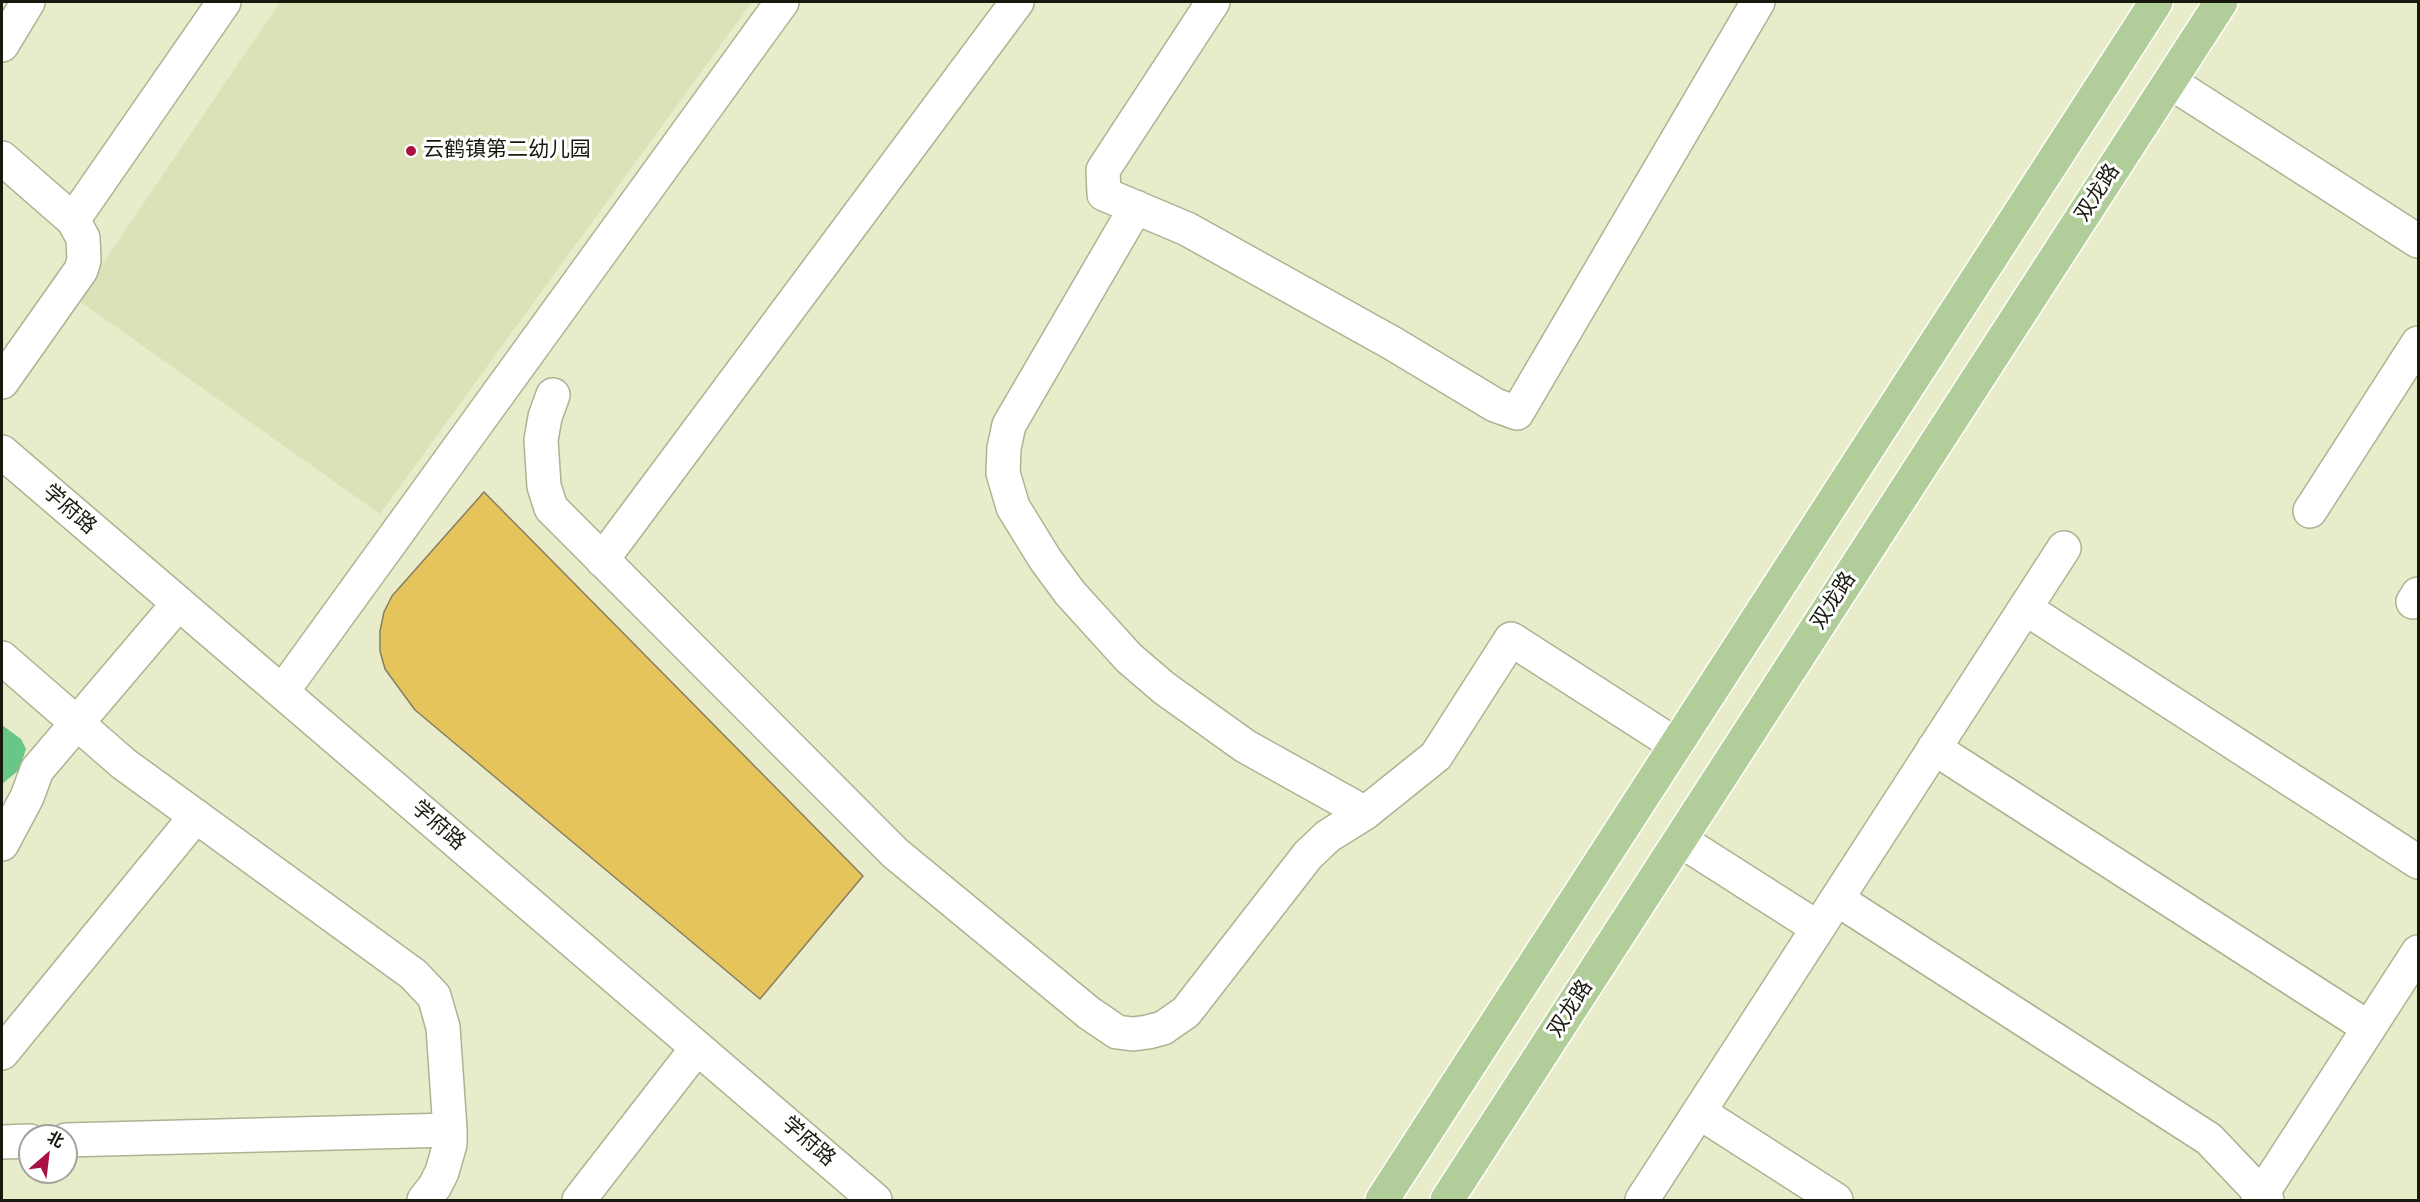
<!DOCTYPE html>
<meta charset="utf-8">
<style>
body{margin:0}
#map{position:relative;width:2420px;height:1202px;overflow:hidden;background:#e8ecca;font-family:"DejaVu Sans","Noto Sans SC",sans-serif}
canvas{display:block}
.frame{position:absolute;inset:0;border:3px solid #18190d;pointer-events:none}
.north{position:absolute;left:18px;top:1124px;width:60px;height:60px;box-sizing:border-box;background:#fff;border:2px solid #a3a39e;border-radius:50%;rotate:28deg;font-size:16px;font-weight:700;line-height:24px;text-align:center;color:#18190d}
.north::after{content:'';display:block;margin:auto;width:21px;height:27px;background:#a81141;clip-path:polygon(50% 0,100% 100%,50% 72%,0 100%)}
</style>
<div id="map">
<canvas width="2420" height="1202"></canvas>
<div class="frame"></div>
<div class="north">北</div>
</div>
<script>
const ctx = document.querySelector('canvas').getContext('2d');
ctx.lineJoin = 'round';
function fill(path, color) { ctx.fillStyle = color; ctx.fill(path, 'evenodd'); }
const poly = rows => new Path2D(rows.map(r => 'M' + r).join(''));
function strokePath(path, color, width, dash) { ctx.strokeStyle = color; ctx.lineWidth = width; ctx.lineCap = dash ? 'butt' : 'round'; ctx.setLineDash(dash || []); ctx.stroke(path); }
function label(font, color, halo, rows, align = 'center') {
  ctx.font = font + ' "DejaVu Sans","Noto Sans SC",sans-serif'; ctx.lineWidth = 6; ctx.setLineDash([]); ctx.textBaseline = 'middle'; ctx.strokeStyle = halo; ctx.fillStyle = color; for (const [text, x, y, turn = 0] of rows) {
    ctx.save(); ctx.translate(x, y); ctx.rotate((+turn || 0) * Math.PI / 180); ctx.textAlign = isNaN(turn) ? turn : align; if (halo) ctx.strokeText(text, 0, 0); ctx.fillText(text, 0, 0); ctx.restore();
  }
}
const built = poly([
 [280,2,752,2,380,514,78,300]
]);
const water = poly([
 [2,725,21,739,26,749,19,770,2,784]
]);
const building = poly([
 [484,492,863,876,760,999,415,710,385,669,380,651,380,631,384,612,392,596,484,492]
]);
const minor = poly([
 [1213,2,1103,170,1104,194,1187,229,1392,343,1495,405,1517,413,1758,2],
 [2,45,28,2],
 [2170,82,2418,241],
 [2,158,73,220,83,238,84,260,81,270,2,382],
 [1136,207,1009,425,1004,448,1003,473,1013,507,1045,559,1070,593,1129,658,1164,688,1245,746,1365,813],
 [73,220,224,2],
 [553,395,545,417,541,440,544,486,551,508,895,853,1089,1013,1117,1032,1133,1034,1148,1032,1163,1028,1186,1012,1308,855,1328,836,1365,813,1436,756,1511,639,1676,745],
 [2,452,875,1200],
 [2310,511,2418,343],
 [602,560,1017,2],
 [2413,602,2418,594],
 [2025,608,2418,862],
 [2,658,124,764,413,974,434,996,443,1027,450,1130,450,1144,442,1172,435,1186,424,1200],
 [282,692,782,2],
 [1934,748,2369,1028],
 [1680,840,1818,928],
 [2,844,27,797,37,770,178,604],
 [1837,899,2209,1139,2267,1200],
 [2,1053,196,816],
 [1699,1112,1836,1200],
 [66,1140,450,1130],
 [2,1142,30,1141],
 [579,1200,697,1048],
 [1642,1200,2064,548],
 [2258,1200,2418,952]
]);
const major = poly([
 [1382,1200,2156,2],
 [1447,1200,2221,2]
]);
const markers = [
 [411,151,6,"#a81141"]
];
const poiNames = [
 ["云鹤镇第二幼儿园",423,151]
];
const streetNames = [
 ["双龙路",2098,193,-57],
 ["学府路",69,510,41],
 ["双龙路",1834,601,-57],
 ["学府路",438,826,41],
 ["双龙路",1571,1009,-57],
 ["学府路",808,1142,41]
];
fill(built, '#dde1b8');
fill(water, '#69c686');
fill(building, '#e5c45c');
strokePath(building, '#877d5f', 1.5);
strokePath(minor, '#afb292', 36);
strokePath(major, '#fff', 36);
strokePath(minor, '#fff', 33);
strokePath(major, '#b1cd99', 33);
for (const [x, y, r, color] of markers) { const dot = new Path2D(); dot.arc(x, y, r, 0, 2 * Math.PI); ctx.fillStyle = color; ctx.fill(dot); strokePath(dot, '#fff', 2); }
label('21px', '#18190d', '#fff', poiNames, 'left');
label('21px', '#18190d', '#fff', streetNames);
</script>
